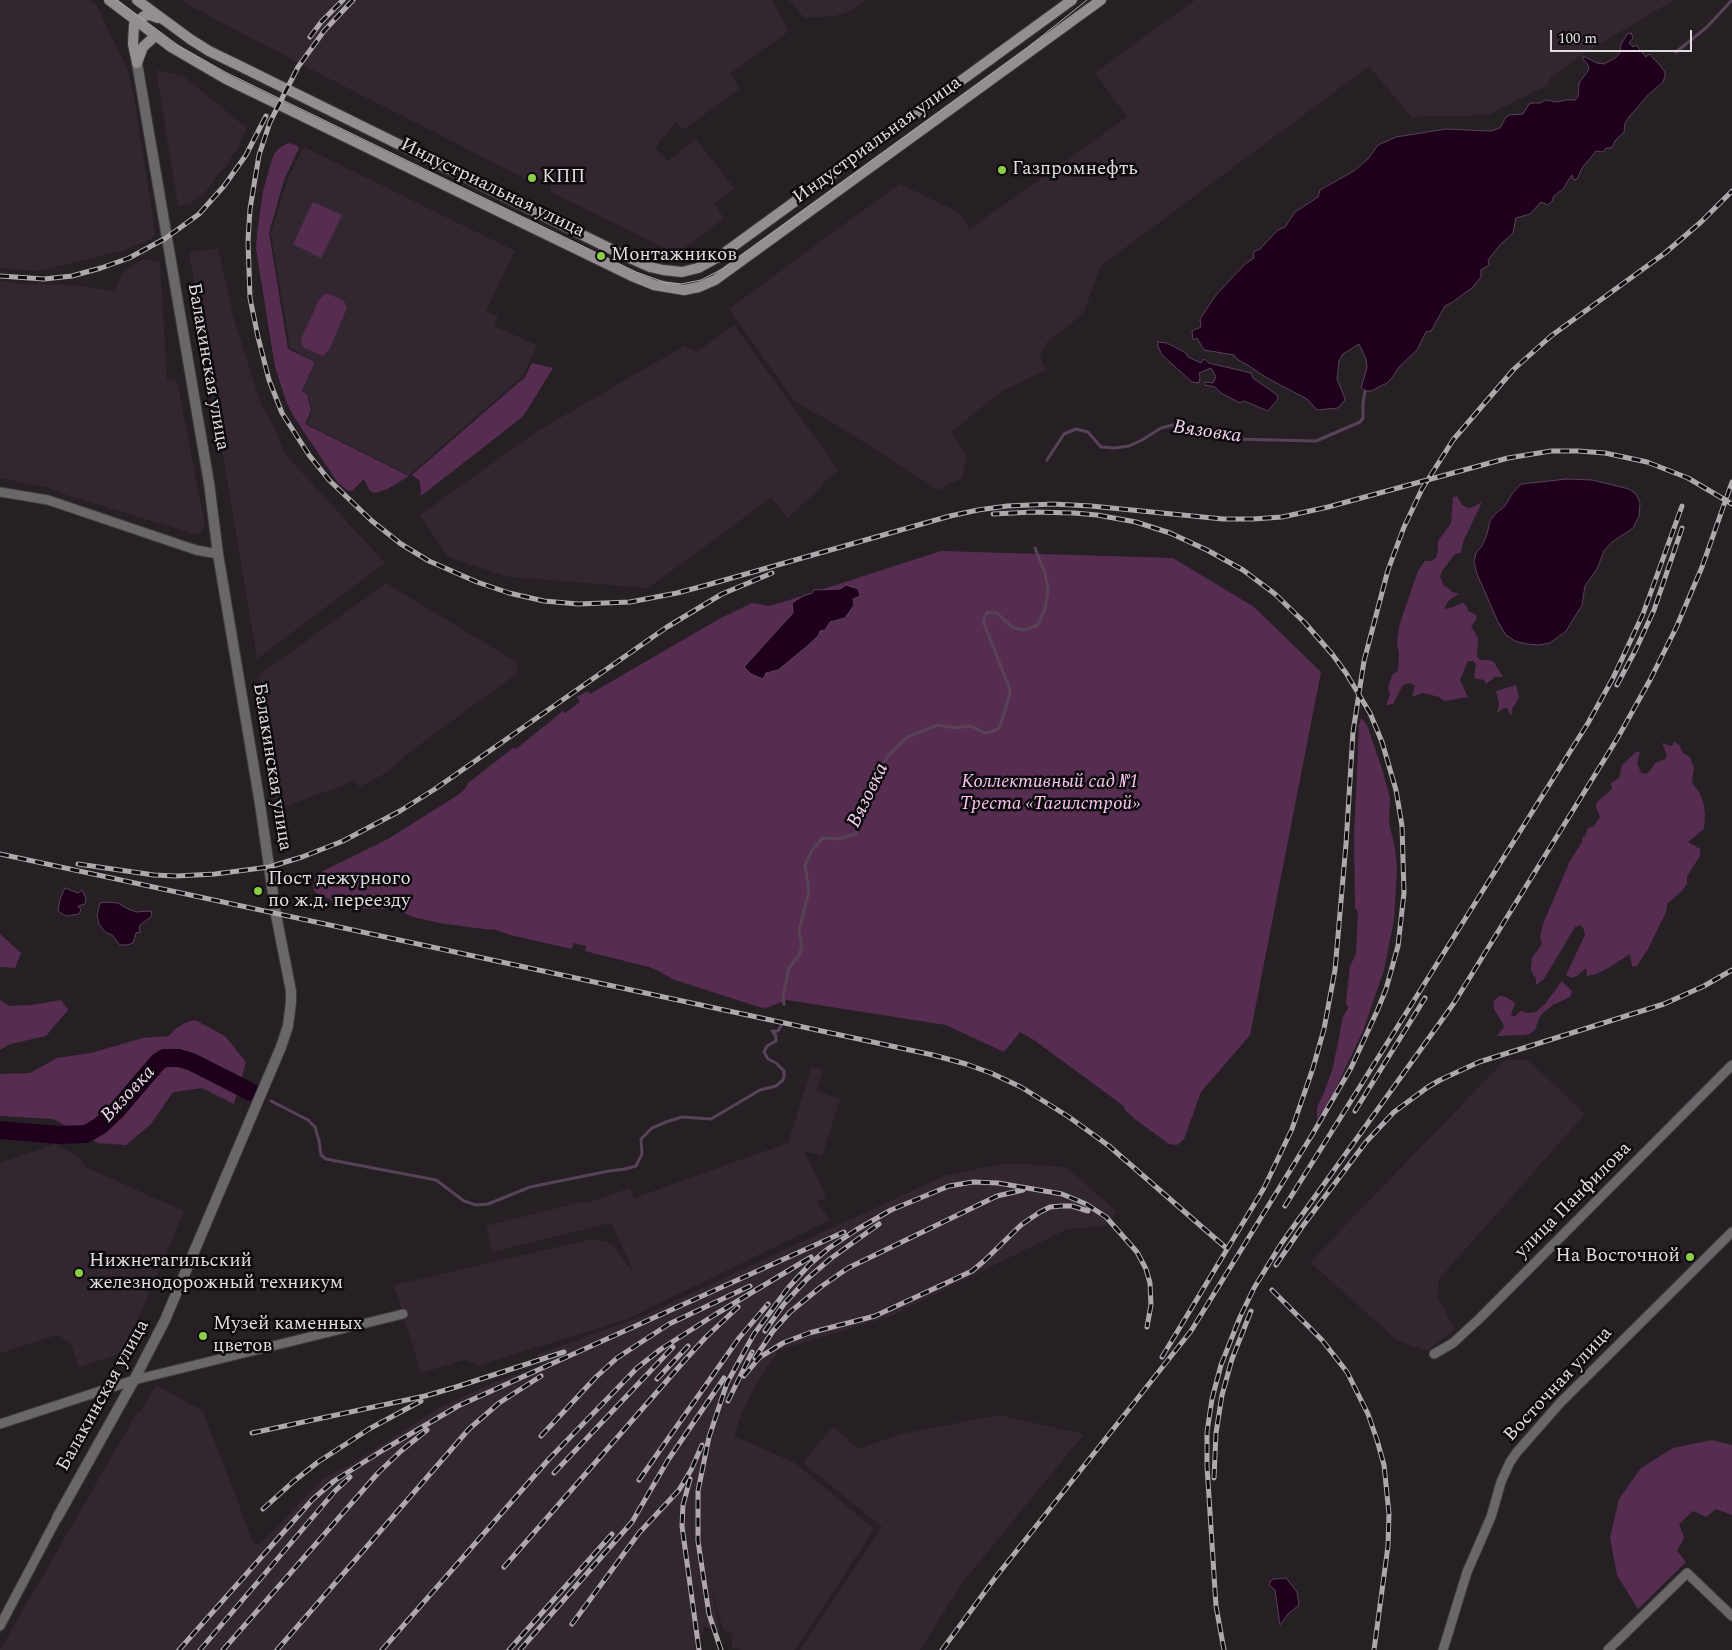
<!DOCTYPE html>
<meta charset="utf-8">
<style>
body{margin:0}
#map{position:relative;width:1732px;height:1650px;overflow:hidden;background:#262025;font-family:Spectral,serif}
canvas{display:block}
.scale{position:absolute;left:1550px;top:30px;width:142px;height:22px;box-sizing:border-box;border:2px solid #e1dce0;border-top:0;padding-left:6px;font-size:15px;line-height:18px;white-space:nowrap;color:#e1dce0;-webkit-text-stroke:4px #0d0a0d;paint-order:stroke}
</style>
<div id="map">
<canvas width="1732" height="1650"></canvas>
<div class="scale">100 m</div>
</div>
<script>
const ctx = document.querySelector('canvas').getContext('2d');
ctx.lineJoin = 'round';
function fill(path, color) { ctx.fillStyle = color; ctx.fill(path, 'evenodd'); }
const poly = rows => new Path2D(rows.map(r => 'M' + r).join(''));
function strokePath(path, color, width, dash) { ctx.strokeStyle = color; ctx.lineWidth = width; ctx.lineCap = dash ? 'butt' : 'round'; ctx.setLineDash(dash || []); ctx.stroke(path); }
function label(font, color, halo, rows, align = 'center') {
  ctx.font = font + ' Spectral,serif'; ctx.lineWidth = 5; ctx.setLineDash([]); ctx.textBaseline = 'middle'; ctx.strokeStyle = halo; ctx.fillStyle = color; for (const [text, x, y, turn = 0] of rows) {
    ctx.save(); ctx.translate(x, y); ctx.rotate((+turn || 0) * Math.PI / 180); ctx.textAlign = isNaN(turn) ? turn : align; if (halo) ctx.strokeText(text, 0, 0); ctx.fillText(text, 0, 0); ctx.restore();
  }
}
const built = poly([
 [0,0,89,0,96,5,127,68,133,91,155,231,154,236,150,240,122,251,37,271,0,268],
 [183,0,772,0,789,31,730,74,740,88,683,130,676,121,655,148,668,161,696,139,734,188,714,203,724,218,677,254,551,192,551,184,539,178,536,183,531,185,530,181,526,179,324,76,192,7],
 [789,0,865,0,850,11,835,16,804,18],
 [1195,0,1674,0,1583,54,1550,78,1548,85,1488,115,1411,117,1369,66,1101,266,1083,314,1046,343,1040,357,1046,370,1002,391,951,432,967,457,962,478,938,490,837,425,795,402,729,309,836,230,900,184,958,212,970,229,1127,117,1095,73],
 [156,70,183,76,247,128,237,149,224,169,219,173,205,193,191,203,178,206],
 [304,147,515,251,486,311,498,317,494,326,537,345,523,376,409,475,307,424,312,411,308,394,303,390,316,362,290,348,271,233,287,181],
 [218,248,233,316,262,408,268,415,286,455,385,563,257,659,189,252],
 [143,259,160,263,167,380,177,381,205,526,198,535,60,493,46,487,0,478,0,280,19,284,74,285,115,291,123,272],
 [734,325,839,471,825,481,820,489,787,518,771,498,648,588,509,577,448,557,420,515,536,432,684,346,697,352],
 [386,583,518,663,516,674,410,752,386,773,360,787,353,780,344,785,280,808,259,675],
 [1505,1060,1528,1060,1585,1114,1439,1279,1437,1296,1455,1329,1427,1351,1398,1341,1310,1262],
 [812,1066,823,1070,816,1091,840,1099,822,1156,804,1151,826,1197,817,1202,830,1220,625,1320,479,1365,465,1360,421,1373,394,1285,592,1239,607,1242,613,1246,634,1273,611,1223,492,1252,486,1226,585,1201,586,1203,630,1188,634,1198,788,1143],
 [55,1144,79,1157,85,1167,184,1211,124,1352,79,1367,71,1344,57,1335,0,1353,0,1163],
 [1007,1163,1066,1167,1117,1212,1105,1226,1067,1229,891,1316,779,1350,758,1381,743,1410,734,1436,795,1463,874,1529,795,1650,741,1650,732,1647,732,1634,723,1630,711,1586,720,1631,704,1627,700,1643,703,1650,0,1650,138,1411,140,1412,156,1385,203,1411,253,1542,259,1545,324,1478,350,1465,439,1408,492,1383,540,1366,537,1355,645,1315,946,1175],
 [999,1415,1084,1434,963,1582,920,1650,800,1650,882,1527,803,1463,821,1441,833,1427,859,1449,901,1434]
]);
const green = poly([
 [288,143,296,145,299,148,284,180,269,233,288,349,315,362,302,391,307,394,311,410,305,424,409,476,387,489,379,492,374,493,370,491,364,479,352,491,348,491,338,483,294,417,286,401,275,367,256,249,257,234,263,191,271,163,274,154,279,148],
 [313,202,342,215,321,258,293,244],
 [325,294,329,294,344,301,347,308,329,350,324,355,320,355,304,348,302,345,301,339,319,300],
 [532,363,553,368,526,412,521,418,421,496,420,481,412,475,525,377],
 [1457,496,1462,505,1468,508,1473,507,1482,502,1463,542,1461,553,1455,554,1442,571,1440,576,1444,586,1448,588,1452,592,1459,594,1449,600,1444,609,1450,608,1463,603,1467,607,1468,611,1476,615,1477,619,1471,626,1478,638,1477,656,1480,660,1489,660,1494,662,1503,677,1495,677,1486,684,1484,680,1474,678,1476,664,1473,661,1468,661,1460,680,1468,697,1444,701,1439,697,1423,693,1412,697,1415,686,1410,683,1403,685,1393,704,1386,705,1390,695,1388,689,1392,675,1398,671,1399,653,1397,644,1399,627,1405,608,1418,571,1425,561,1432,561,1436,558,1438,551,1438,541,1451,523,1453,497],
 [941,551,1173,558,1254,607,1321,672,1250,1035,1201,1092,1184,1139,1177,1145,1169,1144,1136,1120,1124,1109,1125,1107,1034,1040,1020,1032,1004,1052,946,1025,787,1000,766,1008,759,1007,672,979,659,971,649,967,585,951,586,946,573,943,572,949,510,935,493,929,491,930,439,923,413,917,396,909,366,909,331,900,315,892,313,888,314,882,317,876,323,871,388,839,458,795,465,789,468,783,513,748,516,749,563,711,565,713,580,702,577,697,588,691,590,694,719,619,752,603,769,606,783,602],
 [1516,685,1519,698,1512,709,1511,716,1507,708,1504,708,1497,713,1499,704,1496,691],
 [1361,718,1367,725,1383,772,1390,798,1389,823,1395,848,1397,868,1394,920,1384,970,1363,1031,1333,1094,1317,1120,1317,1107,1324,1093,1333,1067,1343,1017,1349,1006,1347,1006,1346,1002,1350,966,1356,954,1358,911,1355,908,1355,902,1354,837,1359,725],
 [1674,741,1679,745,1683,753,1690,757,1694,768,1692,782,1700,794,1704,805,1705,815,1704,829,1688,842,1700,849,1700,856,1691,870,1687,877,1687,884,1681,892,1667,904,1666,912,1648,949,1637,966,1632,967,1630,954,1610,967,1596,974,1587,976,1586,968,1577,976,1572,978,1566,975,1585,935,1584,930,1581,925,1575,927,1544,979,1536,985,1536,979,1531,970,1531,965,1532,958,1542,944,1540,937,1543,924,1570,861,1582,842,1582,837,1585,836,1588,828,1594,826,1600,817,1596,807,1597,802,1612,789,1611,783,1619,778,1622,765,1637,751,1640,753,1637,763,1641,773,1646,774,1649,772,1655,763,1665,759,1667,755,1662,743,1671,746,1673,745],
 [0,934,21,953,15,968,0,967],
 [1562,981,1572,991,1570,997,1553,1005,1544,1012,1539,1018,1535,1030,1530,1034,1524,1035,1497,1036,1504,1027,1503,1024,1494,1009,1494,1001,1499,996,1506,997,1515,1003,1511,1016,1515,1016,1521,1011,1527,1013,1536,1012,1545,1004],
 [0,1000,9,1006,32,1005,61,1000,68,1010,46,1036,10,1044,0,1050],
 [195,1020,225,1036,246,1062,234,1104,202,1088,173,1092,151,1124,126,1145,98,1143,53,1119,0,1116,0,1074,30,1073,57,1058,91,1053,143,1038,169,1036,175,1029,185,1023],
 [1712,1440,1732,1445,1732,1515,1716,1509,1706,1517,1693,1511,1679,1524,1684,1538,1677,1551,1686,1562,1638,1609,1617,1575,1610,1538,1619,1499,1641,1468,1673,1448]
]);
const water = poly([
 [1631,33,1633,38,1629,43,1633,47,1636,45,1646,57,1649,54,1658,63,1665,72,1665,76,1663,82,1648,95,1629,117,1625,123,1624,132,1615,141,1612,148,1606,148,1603,152,1596,151,1582,168,1577,179,1574,180,1572,175,1567,182,1564,188,1553,197,1553,200,1548,205,1541,202,1530,214,1516,218,1513,233,1500,245,1488,260,1489,265,1481,270,1481,277,1471,289,1466,292,1453,302,1445,306,1431,331,1426,332,1417,350,1399,367,1392,378,1387,383,1371,391,1365,391,1361,388,1367,368,1366,359,1359,344,1343,354,1339,361,1337,379,1344,396,1345,400,1338,408,1317,410,1307,399,1267,378,1249,366,1237,359,1234,355,1204,350,1197,338,1193,340,1192,331,1201,327,1200,319,1216,295,1245,264,1254,258,1253,254,1255,251,1260,249,1278,230,1285,227,1295,212,1318,197,1320,190,1354,171,1368,159,1378,145,1396,137,1446,129,1491,131,1500,128,1506,117,1510,115,1523,114,1529,104,1533,103,1540,103,1546,100,1557,102,1565,100,1575,100,1578,97,1579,83,1588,71,1589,66,1583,59,1583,56,1597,63,1604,64,1615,58,1620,53,1621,44,1625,38,1627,34,1631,33],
 [1158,342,1167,343,1186,353,1188,357,1201,363,1204,359,1209,363,1251,373,1253,378,1277,395,1278,399,1268,411,1244,401,1240,403,1221,393,1215,387,1205,385,1205,382,1213,383,1216,377,1211,368,1199,373,1200,377,1199,383,1192,382,1162,355,1158,346,1158,342],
 [1567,479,1592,480,1629,489,1636,494,1640,503,1639,516,1633,528,1612,542,1604,551,1597,569,1585,586,1582,605,1566,631,1550,643,1539,645,1527,644,1515,641,1506,635,1498,622,1477,574,1474,562,1476,553,1482,546,1487,534,1490,521,1496,513,1505,506,1512,494,1521,484,1567,479],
 [846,585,858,589,860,596,853,599,854,605,845,618,830,622,825,630,820,631,818,636,805,648,778,670,766,673,763,679,751,674,744,667,793,613,792,603,803,596,812,593,814,590,840,589,846,585],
 [65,888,78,893,82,890,86,898,85,904,78,906,81,910,79,914,66,916,58,911,60,899,65,888],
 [106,902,118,903,126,908,136,912,151,911,152,916,140,925,139,930,141,932,136,933,133,943,127,945,120,945,112,935,105,932,99,924,97,915,100,903,106,902],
 [1286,1578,1297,1592,1299,1605,1288,1614,1280,1625,1275,1590,1269,1585,1270,1581,1274,1579,1286,1578]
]);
const stream = poly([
 [1676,52,1707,27,1732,0],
 [1047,460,1064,434,1076,429,1088,432,1101,447,1115,448,1129,446,1142,440,1161,428,1173,425,1189,428,1210,436,1232,439,1316,441,1360,422,1363,418,1363,403,1365,391],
 [784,1004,783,997,789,968,799,955,802,947,799,931,809,891,805,865,812,850,823,838,838,839,856,834,862,811,875,778,889,755,907,737,938,725,955,728,971,726,984,733,991,732,998,729,1000,726,1010,694,1009,687,983,621,987,612,997,613,1013,628,1025,630,1038,625,1045,609,1048,590,1045,573,1035,548],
 [271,1101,308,1120,315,1127,319,1141,321,1155,326,1159,436,1180,464,1201,476,1205,488,1204,530,1187,609,1171,625,1169,636,1166,642,1154,641,1139,652,1128,666,1122,682,1117,711,1119,760,1090,776,1086,783,1080,784,1076,784,1071,776,1063,768,1059,764,1052,767,1046,776,1041,776,1036,772,1031,778,1031,781,1026]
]);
const river = poly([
 [0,1130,58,1135,86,1134,100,1126,117,1110,158,1062,164,1058,179,1058,192,1062,251,1092]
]);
const minor = poly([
 [0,492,48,500,196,550,218,554],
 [1434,1354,1453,1343,1479,1319,1732,1065],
 [0,1424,134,1380,403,1314],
 [0,1626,57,1518],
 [1443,1650,1467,1572,1491,1517,1501,1482,1510,1462,1517,1452,1560,1403,1732,1232],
 [1608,1650,1687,1573,1732,1616]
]);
const tertiary = poly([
 [57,1518,134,1380,165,1320,281,1047,288,1026,291,1002,291,991,276,915,260,804,218,554,209,483,137,63]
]);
const secondary = poly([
 [109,0,171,47,226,79,632,276,654,285,684,290,699,287,715,280,1101,0],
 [137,0,190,39,209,51,246,69,623,255,650,267,663,270,682,272,698,268,720,256,1072,0],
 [137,63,133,44,134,25,144,16,150,15,158,18],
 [137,63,143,47,155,36]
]);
const tram = poly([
 [117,0,179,46,225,72,636,272,664,282,681,284,701,280,722,269,1027,48,1087,0]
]);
const rail = poly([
 [353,0,324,31,298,67,270,122,259,155,250,209,248,241,250,298,258,337,269,380,282,413,309,455,329,480,372,521,401,544,429,561,477,582,509,593,544,601,578,604,630,602,677,593,707,585,950,516,978,510,1007,506,1053,504,1091,506,1223,519,1253,519,1282,517,1328,507,1508,458,1551,451,1578,451,1605,453,1647,462,1688,478,1732,504],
 [310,37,322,21,343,0],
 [0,276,44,279,72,276,101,268,129,258,166,238,199,214,224,186,246,155,266,116],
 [1617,685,1636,649,1654,610,1682,528],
 [0,854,933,1055,966,1064,991,1073,1021,1087,1069,1117,1109,1146,1225,1247],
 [78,864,154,875,176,876,215,874,269,867,302,857,343,841,400,811,435,789,667,627,722,594,772,573],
 [1355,1111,1425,998],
 [1285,1206,1588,723,1613,678,1643,614,1682,506],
 [1276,1265,1302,1227,1366,1142,1394,1112,1428,1087,1440,1080,1479,1062,1664,1004,1704,986,1732,970],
 [1272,1290,1322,1340,1347,1372,1368,1414,1377,1440,1384,1465,1389,1514,1388,1546,1374,1650],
 [765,1331,784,1304,807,1279,830,1259,879,1224],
 [1162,1357,1264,1188,1292,1129,1313,1068,1324,1029,1335,970,1346,844,1353,732,1364,661,1388,570,1404,527,1422,489,1453,440,1514,369,1551,336,1665,253,1701,222,1732,191],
 [755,1358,773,1331,790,1312,822,1286,848,1268,997,1196,1023,1190],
 [744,1376,760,1357,783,1343,809,1333,875,1316,972,1271,984,1261,1021,1225,1040,1212,1050,1207,1061,1206,1072,1206,1088,1211],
 [657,1379,688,1346],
 [728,1401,752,1352],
 [252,1433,425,1396,456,1387,564,1352],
 [541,1436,596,1377,617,1358,669,1324,750,1286],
 [554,1473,673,1347],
 [1214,1478,1216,1433,1222,1395,1232,1359,1251,1311],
 [690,1479,683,1505,682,1526,699,1650],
 [639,1480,739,1338,768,1304],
 [263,1509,294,1481,318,1462,369,1429,421,1401],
 [504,1567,685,1360,706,1337,738,1307],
 [572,1624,639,1533,679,1490,691,1470,702,1445],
 [179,1650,313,1499,334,1481,383,1450,458,1406,844,1232],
 [200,1650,335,1491,350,1477],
 [223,1650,378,1473,401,1451,427,1430],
 [277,1650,469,1429,499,1403,541,1376],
 [382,1650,549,1459,637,1368,661,1349,716,1314,811,1257],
 [509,1650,612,1534],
 [520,1650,632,1522,668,1460,724,1378],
 [721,1650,709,1614,698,1541,698,1491,709,1437,727,1383,754,1334,788,1288,810,1264,829,1248,856,1230,891,1210,949,1186,973,1182,998,1183,1062,1194,1086,1204,1106,1217,1137,1252,1146,1269,1150,1283,1151,1305,1147,1327],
 [942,1650,995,1578,1191,1331,1312,1135,1351,1068,1378,1009,1386,989,1398,946,1404,893,1402,826,1396,790,1382,742,1370,713,1346,673,1332,654,1305,623,1275,594,1243,570,1207,550,1170,533,1136,522,1097,515,1074,513,1033,512,993,514],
 [1224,1650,1216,1606,1207,1466,1207,1432,1212,1399,1221,1365,1240,1317,1254,1288,1281,1244,1454,1003,1617,739,1650,680,1676,628,1702,567,1732,482]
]);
const markers = [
 [1002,170,5,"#8bce46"],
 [532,178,5,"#8bce46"],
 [601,256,5,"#8bce46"],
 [258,891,5,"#8bce46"],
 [1690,1257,5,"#8bce46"],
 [79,1273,5,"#8bce46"],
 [203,1336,5,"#8bce46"]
];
const streetNames = [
 ["Индустриальная улица",878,141,-36],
 ["Индустриальная улица",492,189,26],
 ["Балакинская улица",207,367,80],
 ["Балакинская улица",271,767,81],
 ["улица Панфилова",1574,1201,-45],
 ["Восточная улица",1559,1385,-47],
 ["Балакинская улица",104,1396,-61]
];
const poiNames = [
 ["Газпромнефть",1012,170],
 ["КПП",542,178],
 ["Монтажников",611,256],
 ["Пост дежурного",268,880],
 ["по ж.д. переезду",268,902],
 ["На Восточной",1680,1257,"right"],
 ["Нижнетагильский",89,1262],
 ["железнодорожный техникум",89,1284],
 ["Музей каменных",213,1325],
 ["цветов",213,1347]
];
const parkNames = [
 ["Коллективный сад №1",1050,783],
 ["Треста «Тагилстрой»",1050,805]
];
const waterNames = [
 ["Вязовка",1207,433,8],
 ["Вязовка",869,796,-64],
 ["Вязовка",129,1095,-47]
];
fill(built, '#322630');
fill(green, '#562d51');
fill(water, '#1e001c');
strokePath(water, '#584257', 1);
strokePath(stream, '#584257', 3);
strokePath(river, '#1e001c', 18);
strokePath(minor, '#403a3f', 11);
strokePath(tertiary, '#403a3f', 12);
strokePath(secondary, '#403a3f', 12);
strokePath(minor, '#6a676a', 9);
strokePath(tertiary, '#6a676a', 10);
strokePath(secondary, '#948e92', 10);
strokePath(tram, '#aea8ad', 1);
strokePath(rail, '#aea8ad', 5);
strokePath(rail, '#0d0a0d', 3, [9]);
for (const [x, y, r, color] of markers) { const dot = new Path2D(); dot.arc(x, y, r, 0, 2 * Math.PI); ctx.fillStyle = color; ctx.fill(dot); strokePath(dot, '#0d0a0d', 2); }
label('19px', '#e1dce0', '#0d0a0d', streetNames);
label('19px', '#e1dce0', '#0d0a0d', poiNames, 'left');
label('italic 19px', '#f9c5f0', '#0d0a0d', parkNames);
label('italic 20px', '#f6d3f0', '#0d0a0d', waterNames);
</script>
